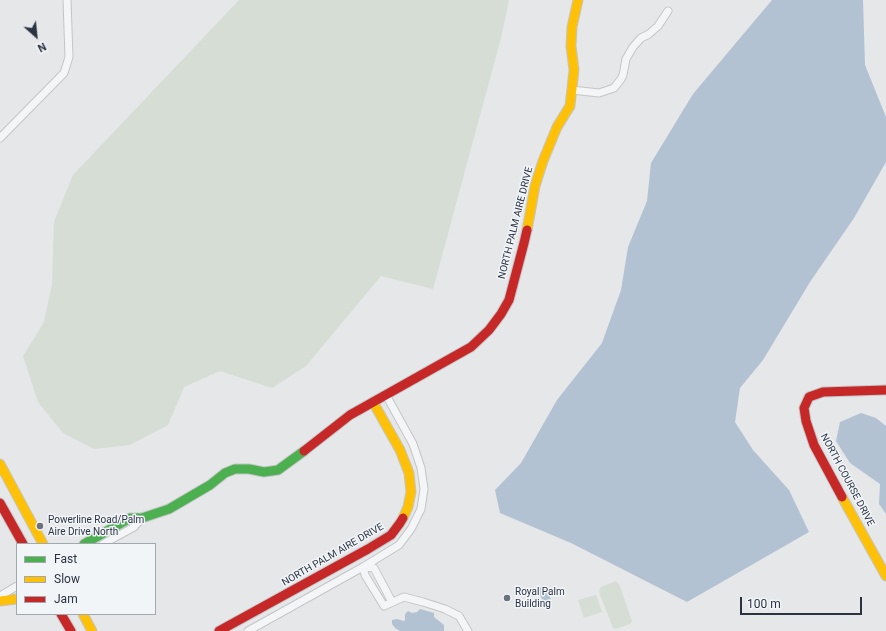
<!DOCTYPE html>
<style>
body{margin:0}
#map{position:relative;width:886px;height:631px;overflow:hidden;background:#e5e7e9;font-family:Roboto,sans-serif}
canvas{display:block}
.legend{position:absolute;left:16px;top:543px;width:140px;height:72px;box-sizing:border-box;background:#f2f5f8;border:1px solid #a2a7b0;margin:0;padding:5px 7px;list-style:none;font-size:12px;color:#2b3343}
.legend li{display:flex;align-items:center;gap:8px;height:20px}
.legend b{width:20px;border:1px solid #a2a7b0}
.north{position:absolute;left:16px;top:16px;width:40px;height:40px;-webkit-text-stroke:3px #f2f5f8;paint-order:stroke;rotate:153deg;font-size:11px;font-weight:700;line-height:16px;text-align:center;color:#2b3343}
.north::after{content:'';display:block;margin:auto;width:14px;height:18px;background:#2b3343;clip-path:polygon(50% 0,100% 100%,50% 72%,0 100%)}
.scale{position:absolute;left:740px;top:597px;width:122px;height:18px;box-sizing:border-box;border:2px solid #2b3343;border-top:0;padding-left:5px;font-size:12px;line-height:14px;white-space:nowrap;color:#2b3343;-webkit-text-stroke:3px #f2f5f8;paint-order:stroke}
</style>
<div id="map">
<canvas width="886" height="631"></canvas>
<ul class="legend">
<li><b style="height:5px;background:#4caf50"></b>Fast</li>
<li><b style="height:5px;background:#ffc107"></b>Slow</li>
<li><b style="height:5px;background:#c62828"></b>Jam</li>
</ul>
<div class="north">N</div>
<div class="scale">100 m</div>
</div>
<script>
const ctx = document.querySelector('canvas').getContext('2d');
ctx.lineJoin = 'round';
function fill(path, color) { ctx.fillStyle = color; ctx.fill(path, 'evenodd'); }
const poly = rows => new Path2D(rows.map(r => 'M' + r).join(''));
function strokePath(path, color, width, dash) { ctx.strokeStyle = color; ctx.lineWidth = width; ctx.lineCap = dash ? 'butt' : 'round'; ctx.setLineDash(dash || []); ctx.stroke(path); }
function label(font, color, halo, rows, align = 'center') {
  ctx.font = font + ' Roboto,sans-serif'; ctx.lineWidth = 3; ctx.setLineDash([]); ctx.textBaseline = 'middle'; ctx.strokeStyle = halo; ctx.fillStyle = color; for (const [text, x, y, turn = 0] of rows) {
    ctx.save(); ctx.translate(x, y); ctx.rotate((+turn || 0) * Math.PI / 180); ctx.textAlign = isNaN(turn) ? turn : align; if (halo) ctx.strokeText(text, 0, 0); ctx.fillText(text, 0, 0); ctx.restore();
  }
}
const green = poly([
 [239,0,509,0,501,38,433,289,381,276,306,366,272,388,220,371,184,387,168,425,130,445,94,449,63,433,38,402,23,356,44,322,52,284,54,222,73,175],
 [616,581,619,584,632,621,630,624,616,629,613,628,599,592,601,587],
 [596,595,602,612,584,618,578,600]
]);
const water = poly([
 [772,0,863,0,865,65,886,117,886,162,854,218,810,282,763,360,740,388,735,422,753,450,789,490,809,532,687,602,571,543,500,513,495,490,521,463,557,400,602,343,621,290,628,247,647,201,651,163,693,94],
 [861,413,876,418,886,426,886,514,879,504,880,484,850,463,836,441,840,422],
 [543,586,551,599,544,603,537,589],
 [420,609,434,613,434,617,444,625,444,631,400,631,395,628,392,624,392,620,397,619,404,621,405,620,405,614,408,611,412,613,417,612]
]);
const street = poly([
 [572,90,599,93,614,88,621,79,623,75,626,59,633,47,641,38,649,34,658,26,668,11],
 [0,138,64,73,69,57,67,0],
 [103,544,134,527,142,518],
 [0,596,17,586],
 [392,602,374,568,363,567,365,575,384,606,404,597,423,602,445,609,459,616,468,631],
 [248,631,363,567,399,545,411,529,421,509,424,489,421,468,413,444,386,395]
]);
const fast = poly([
 [84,544,130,518,142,518,169,509,210,485,225,473,235,469,249,469,264,472,278,470,304,451]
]);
const slow = poly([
 [527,230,535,186,543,161,557,127,570,106,574,70,571,46,572,27,578,0],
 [373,402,400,450,409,473,411,492,408,507,403,518],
 [0,464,43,544],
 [842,497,886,576],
 [0,601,17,599],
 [83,614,92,631]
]);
const jam = poly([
 [304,451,350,415,471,347,489,330,501,314,509,300,524,243,527,230],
 [842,497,814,445,806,421,804,408,809,397,823,392,886,390],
 [0,503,23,544],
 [61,614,71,631],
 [219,631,368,549,391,535,400,523,403,518]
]);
const markers = [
 [40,526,4,"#6c727d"],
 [507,598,4,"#6c727d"]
];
const streetNames = [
 ["NORTH PALM AIRE DRIVE",516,223,-76],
 ["NORTH COURSE DRIVE",847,480,62],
 ["NORTH PALM AIRE DRIVE",333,555,-30]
];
const poiNames = [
 ["Powerline Road/Palm",48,520],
 ["Aire Drive North",48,532],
 ["Royal Palm",515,592],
 ["Building",515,604]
];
fill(green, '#d5ddd5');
fill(water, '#b3c2d3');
strokePath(street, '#c3c5c7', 9);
strokePath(fast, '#c3c5c7', 11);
strokePath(slow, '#c3c5c7', 11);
strokePath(jam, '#c3c5c7', 11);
strokePath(street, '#f3f5f6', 7);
strokePath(fast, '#4caf50', 9);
strokePath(slow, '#ffc107', 9);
strokePath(jam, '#c62828', 9);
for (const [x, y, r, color] of markers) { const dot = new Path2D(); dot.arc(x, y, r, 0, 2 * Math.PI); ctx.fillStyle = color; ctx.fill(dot); strokePath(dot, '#f2f5f8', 1.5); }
label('10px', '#2b3343', '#f2f5f8', streetNames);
label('10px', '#2b3343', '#f2f5f8', poiNames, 'left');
</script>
